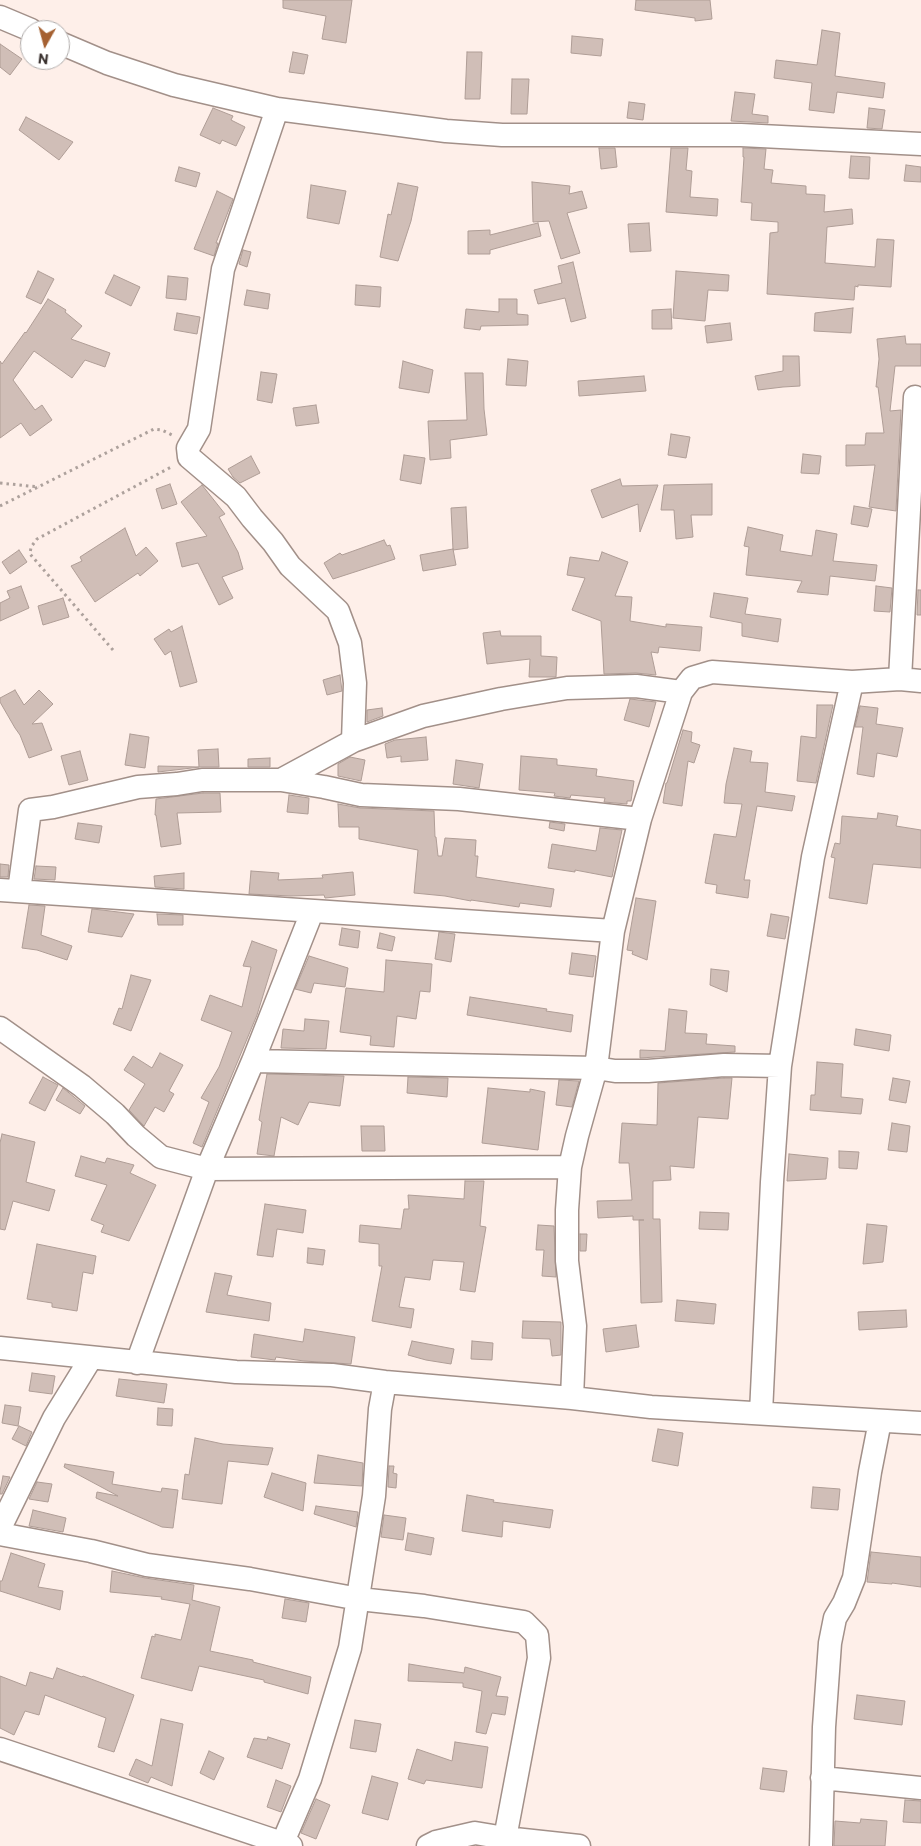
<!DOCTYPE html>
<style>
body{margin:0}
#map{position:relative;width:921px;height:1846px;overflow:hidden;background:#feefe9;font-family:Commissioner,sans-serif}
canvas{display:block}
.north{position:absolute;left:20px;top:20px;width:50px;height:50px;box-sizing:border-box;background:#fff;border:1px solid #b1adac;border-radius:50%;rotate:187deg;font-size:14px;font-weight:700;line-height:20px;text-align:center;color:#3b3330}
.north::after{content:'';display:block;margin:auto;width:18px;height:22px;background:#a56132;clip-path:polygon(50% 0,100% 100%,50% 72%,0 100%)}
</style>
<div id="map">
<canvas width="921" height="1846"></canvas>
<div class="north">N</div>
</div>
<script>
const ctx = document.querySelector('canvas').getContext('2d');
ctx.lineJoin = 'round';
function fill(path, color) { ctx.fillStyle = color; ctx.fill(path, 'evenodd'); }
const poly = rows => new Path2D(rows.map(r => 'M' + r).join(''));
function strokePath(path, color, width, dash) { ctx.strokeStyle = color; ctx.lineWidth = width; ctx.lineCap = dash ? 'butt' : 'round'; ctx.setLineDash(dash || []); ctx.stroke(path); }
const building = poly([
 [283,0,352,0,346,43,322,39,326,16,283,8,283,0],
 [636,0,710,0,712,19,695,21,695,18,635,10,636,0],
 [822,30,840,33,835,76,885,83,883,98,837,92,834,113,809,110,812,83,774,78,776,60,817,65,822,30],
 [572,36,603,39,601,56,571,53,572,36],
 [0,44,22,59,10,75,0,67,0,44],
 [293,52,308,55,304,74,289,72,293,52],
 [467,52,482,52,480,99,465,99,467,52],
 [512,79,529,79,527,114,511,114,512,79],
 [735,92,755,94,752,114,768,116,768,123,731,121,735,92],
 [629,102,645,104,643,120,627,118,629,102],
 [213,108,233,116,231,120,245,127,236,146,222,140,220,144,200,135,213,108],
 [869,108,885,110,882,129,867,128,869,108],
 [26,117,73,142,59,160,19,130,26,117],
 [599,148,615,148,617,167,601,169,599,148],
 [671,148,688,148,686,170,692,171,690,197,718,199,717,216,666,212,671,148],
 [743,148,766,149,764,169,773,170,771,183,806,186,806,194,825,195,824,212,852,209,853,224,827,227,825,263,875,267,877,239,894,240,891,287,858,285,858,287,855,286,854,300,767,294,770,233,778,232,778,222,751,220,752,203,741,202,744,157,743,157,743,148],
 [851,156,870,157,869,179,849,178,851,156],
 [906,165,921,167,921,182,904,181,906,165],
 [179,167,200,173,196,187,175,181,179,167],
 [532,182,570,186,569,194,582,191,587,208,567,213,580,253,561,259,549,221,533,222,532,182],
 [398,183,418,187,411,221,398,261,380,257,388,214,391,215,398,183],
 [311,185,346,191,339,224,307,218,311,185],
 [217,191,233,199,216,243,218,243,214,256,194,249,217,191],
 [538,223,541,236,490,250,490,254,468,254,468,231,490,230,490,235,538,223],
 [649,223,651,251,630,252,628,224,649,223],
 [243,250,251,252,247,267,239,264,243,250],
 [573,262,586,318,571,322,565,298,538,304,534,290,562,283,558,266,573,262],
 [38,271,54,279,41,304,26,297,38,271],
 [676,271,729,275,728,291,708,290,705,321,673,318,676,271],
 [114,275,140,287,131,306,105,293,114,275],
 [168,276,188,278,186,300,166,298,168,276],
 [356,285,381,287,380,307,355,305,356,285],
 [247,290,270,294,268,309,244,305,247,290],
 [48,299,66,310,65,312,82,326,71,339,110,353,105,367,85,360,72,378,34,351,13,380,35,410,42,405,52,420,30,436,21,423,0,438,0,361,2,364,25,332,26,333,48,299],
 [499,299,517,299,517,314,528,315,528,325,481,326,480,330,464,328,466,309,499,312,499,299],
 [853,308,851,333,814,331,815,313,853,308],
 [671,309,672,329,652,329,652,310,671,309],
 [177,313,200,317,197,334,174,330,177,313],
 [730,323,732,340,707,343,705,326,730,323],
 [905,336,906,344,921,344,921,366,895,366,890,411,901,410,896,511,869,507,875,465,846,466,846,445,865,445,866,433,884,433,878,387,876,387,879,359,877,339,905,336],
 [783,356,799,356,800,386,783,387,758,390,755,376,783,371,783,356],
 [508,359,528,361,526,386,506,385,508,359],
 [403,361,433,370,429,393,399,388,403,361],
 [261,372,277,374,272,403,257,400,261,372],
 [465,373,483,373,484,409,487,435,450,440,451,458,430,460,428,421,467,420,465,373],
 [644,376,646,391,579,396,578,381,644,376],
 [316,405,319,423,296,426,293,408,316,405],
 [671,434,690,437,686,458,668,455,671,434],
 [803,454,821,456,819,474,801,473,803,454],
 [404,455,425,458,421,484,400,480,404,455],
 [251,456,260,473,240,483,233,477,228,469,251,456],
 [620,479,622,486,658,485,640,532,638,504,602,518,591,490,620,479],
 [170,484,177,504,162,509,156,489,170,484],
 [712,484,712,515,691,515,693,537,676,539,674,510,661,510,664,485,712,484],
 [202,485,225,514,219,517,238,552,243,569,222,577,233,598,219,605,198,563,182,567,176,543,207,536,181,502,202,485],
 [854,506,872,509,868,527,851,524,854,506],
 [466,507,468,548,453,550,451,508,466,507],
 [748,527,783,535,780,551,812,556,816,530,837,534,833,561,877,565,875,581,830,576,828,595,797,592,802,581,746,575,749,547,744,546,748,527],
 [125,528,136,556,146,547,158,561,140,576,138,573,95,602,71,566,82,561,80,557,125,528],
 [384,540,387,546,390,545,395,559,333,579,324,563,340,553,342,555,384,540],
 [453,549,456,565,423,571,420,555,453,549],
 [19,550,27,562,10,574,2,562,19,550],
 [602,552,628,562,615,596,632,597,630,621,666,627,666,624,702,627,700,651,659,647,658,653,651,652,656,675,636,673,604,674,601,621,572,610,585,578,567,575,570,557,599,561,602,552],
 [21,586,29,608,0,621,0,603,10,598,7,591,21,586],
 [876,586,892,588,890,612,874,611,876,586],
 [918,590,921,590,921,615,917,615,918,590],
 [714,593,748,598,745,614,781,619,778,642,742,636,742,623,710,617,714,593],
 [63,598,69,617,43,625,38,606,63,598],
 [182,626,197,682,180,687,171,651,165,655,154,639,169,629,171,632,182,626],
 [500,631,501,636,541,636,541,656,557,657,556,677,529,677,530,659,487,664,483,633,500,631],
 [340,675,342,691,327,695,323,680,340,675],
 [15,690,24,705,39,690,53,704,32,724,42,723,52,750,29,758,20,735,15,728,0,702,0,698,15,690],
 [630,699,656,702,649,727,624,720,630,699],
 [817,705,833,705,816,783,797,781,801,736,816,738,817,705],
 [860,706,878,708,876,724,903,728,897,757,877,753,874,777,857,774,863,727,855,727,860,706],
 [382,708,383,716,367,722,367,710,382,708],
 [683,730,692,732,691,742,700,745,694,763,688,761,682,806,663,803,666,783,667,783,683,730],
 [130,734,149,737,145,768,125,765,130,734],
 [426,737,428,760,401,762,401,756,387,758,385,744,395,740,426,737],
 [734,748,752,751,750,762,768,763,765,792,795,796,792,811,757,806,744,880,750,880,748,898,716,893,717,885,705,883,714,834,736,837,742,804,724,803,726,784,734,748],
 [218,749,219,767,200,767,158,772,158,766,199,767,198,750,218,749],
 [80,751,88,780,69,785,61,756,80,751],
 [521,756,557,759,557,765,597,769,596,776,634,781,631,801,627,801,627,804,604,802,605,798,571,795,570,798,554,796,555,793,519,790,521,756],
 [350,757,365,760,361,781,338,776,338,764,350,757],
 [270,758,270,767,248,767,248,759,270,758],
 [456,760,483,764,479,788,453,784,456,760],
 [203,793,220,793,221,812,177,813,181,844,161,847,156,815,155,815,156,799,203,793],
 [289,795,309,798,308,814,287,812,289,795],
 [338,804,360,808,434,811,435,837,436,837,438,856,442,856,445,838,476,840,475,856,478,856,476,877,554,889,551,907,520,903,519,907,471,900,471,901,445,896,414,893,418,850,359,839,359,827,339,827,338,804],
 [878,813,898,816,896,826,921,830,921,868,873,864,867,904,829,898,835,858,831,857,835,843,840,844,842,816,877,819,878,813],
 [550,822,565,824,564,831,549,828,550,822],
 [78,823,102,826,99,843,75,839,78,823],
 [600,828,622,830,612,877,575,870,575,872,548,868,552,844,596,851,600,828],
 [0,864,9,865,8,877,0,877,0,864],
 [36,866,56,867,55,880,34,879,36,866],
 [251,871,279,873,278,880,323,878,322,875,353,872,355,895,325,898,324,895,291,896,249,894,251,871],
 [184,873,184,889,155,887,154,876,184,873],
 [636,898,656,901,647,960,632,954,633,951,627,950,636,898],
 [29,905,45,906,41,935,72,946,67,960,37,950,22,948,29,905],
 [92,909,102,910,134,914,122,937,88,932,92,909],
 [157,914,183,915,183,925,158,925,157,914],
 [771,914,789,917,785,939,767,936,771,914],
 [342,928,360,931,358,948,339,945,342,928],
 [439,932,455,934,451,962,435,959,439,932],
 [380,933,395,937,392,951,377,948,380,933],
 [252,941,277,950,257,1015,202,1147,193,1143,209,1102,201,1098,219,1067,232,1032,201,1020,210,995,242,1007,251,967,243,966,252,941],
 [572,953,596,956,593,977,569,974,572,953],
 [309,956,348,968,345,987,314,983,311,993,295,989,309,956],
 [386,960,432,964,430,992,420,991,416,1019,397,1016,394,1047,370,1045,371,1036,340,1032,346,988,384,992,386,960],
 [711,969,729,971,727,992,710,985,711,969],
 [131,975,151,980,131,1031,113,1024,119,1008,122,1009,131,975],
 [470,997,547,1009,546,1011,573,1015,571,1032,467,1015,470,997],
 [669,1009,687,1011,685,1033,707,1034,706,1044,735,1046,735,1052,640,1058,640,1050,665,1051,669,1009],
 [305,1019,329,1021,326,1049,281,1048,283,1029,304,1031,305,1019],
 [856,1029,891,1035,889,1051,854,1045,856,1029],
 [160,1053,183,1065,169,1091,174,1094,164,1112,155,1107,144,1126,129,1110,145,1084,124,1070,133,1056,152,1068,160,1053],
 [817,1062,843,1064,841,1097,863,1099,861,1114,810,1110,811,1095,815,1095,817,1062],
 [267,1074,344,1076,340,1106,309,1102,298,1125,281,1117,274,1156,257,1154,262,1122,259,1120,267,1074],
 [43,1077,58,1085,45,1111,29,1103,43,1077],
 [408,1077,448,1078,447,1097,407,1093,408,1077],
 [724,1078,732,1078,728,1119,698,1117,694,1168,670,1166,671,1180,653,1181,653,1219,660,1219,662,1302,641,1303,639,1220,644,1220,633,1220,633,1216,598,1218,597,1201,632,1200,629,1163,619,1163,622,1123,657,1125,658,1083,724,1078],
 [893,1078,910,1081,906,1103,889,1100,893,1078],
 [559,1080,579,1081,572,1107,556,1105,559,1080],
 [63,1088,85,1106,80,1114,56,1100,63,1088],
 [488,1088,530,1092,530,1089,545,1092,538,1150,482,1143,488,1088],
 [892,1123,910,1126,907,1152,888,1150,892,1123],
 [361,1126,384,1126,385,1151,362,1151,361,1126],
 [2,1134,35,1142,26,1182,55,1190,49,1211,13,1201,5,1230,0,1229,0,1143,2,1134],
 [839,1151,859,1152,857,1169,839,1168,839,1151],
 [789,1154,828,1158,826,1179,787,1181,789,1154],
 [81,1156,105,1163,107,1158,134,1165,130,1173,156,1185,129,1241,101,1232,104,1225,91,1220,107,1185,75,1176,81,1156],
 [465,1181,484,1181,480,1226,486,1227,475,1292,460,1290,464,1262,433,1260,430,1280,405,1277,399,1307,414,1309,411,1328,372,1321,382,1266,379,1266,379,1244,359,1242,360,1225,401,1229,404,1209,409,1209,408,1195,464,1199,465,1181],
 [265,1204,306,1210,303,1233,277,1229,273,1257,257,1255,265,1204],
 [700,1212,729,1213,728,1230,699,1229,700,1212],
 [867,1224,887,1226,883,1262,863,1264,867,1224],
 [538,1225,554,1226,556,1277,542,1276,544,1250,536,1250,538,1225],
 [580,1234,587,1234,586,1251,580,1251,580,1234],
 [37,1244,96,1256,93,1274,83,1272,77,1311,52,1307,52,1303,27,1299,37,1244],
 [308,1248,325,1250,323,1265,307,1263,308,1248],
 [215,1273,232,1276,227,1295,271,1303,269,1321,206,1312,215,1273],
 [677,1300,716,1304,714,1324,675,1321,677,1300],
 [906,1310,907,1327,859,1330,858,1312,906,1310],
 [523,1321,561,1322,561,1355,552,1356,550,1339,522,1338,523,1321],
 [636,1325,639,1347,606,1352,603,1329,636,1325],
 [305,1329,355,1337,351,1364,304,1361,276,1357,275,1360,251,1357,254,1334,303,1342,305,1329],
 [412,1341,454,1349,451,1364,426,1360,408,1355,412,1341],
 [472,1341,493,1343,492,1360,471,1359,472,1341],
 [32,1373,55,1376,52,1394,29,1391,32,1373],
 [119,1379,167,1384,164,1403,116,1396,119,1379],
 [5,1405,21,1407,18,1426,2,1423,5,1405],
 [158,1408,173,1409,172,1426,157,1425,158,1408],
 [19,1426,32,1432,26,1446,12,1439,19,1426],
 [658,1429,683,1433,678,1466,652,1461,658,1429],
 [195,1438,223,1444,273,1448,268,1465,228,1461,222,1504,182,1499,185,1474,189,1475,195,1438],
 [318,1455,363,1463,362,1486,314,1483,318,1455],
 [65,1464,114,1472,112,1484,161,1492,162,1488,178,1490,173,1528,162,1527,96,1498,97,1492,118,1496,64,1467,65,1464],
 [389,1466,394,1466,393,1473,397,1474,396,1488,388,1487,389,1466],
 [272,1473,306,1483,303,1511,264,1497,272,1473],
 [3,1476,10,1477,2,1494,0,1494,0,1491,3,1476],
 [37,1482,52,1484,48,1502,29,1499,37,1482],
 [813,1487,840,1489,838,1510,811,1508,813,1487],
 [467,1495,494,1500,493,1502,553,1510,550,1528,503,1521,502,1537,462,1531,467,1495],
 [316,1506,358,1512,356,1527,314,1514,316,1506],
 [33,1510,66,1518,63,1532,29,1526,33,1510],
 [384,1515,406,1518,403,1540,381,1537,384,1515],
 [408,1533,434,1538,431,1555,405,1550,408,1533],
 [871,1552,921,1557,921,1587,892,1583,892,1584,867,1582,871,1552],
 [11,1553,45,1564,38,1587,63,1591,60,1610,0,1591,0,1581,2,1581,11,1553],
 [112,1571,145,1578,194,1585,192,1600,220,1607,210,1651,253,1660,253,1662,311,1677,308,1694,264,1682,264,1680,199,1666,192,1691,141,1678,152,1636,155,1637,155,1634,181,1640,190,1604,161,1599,162,1597,110,1592,112,1571],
 [285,1599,309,1603,306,1622,282,1618,285,1599],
 [409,1664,464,1673,465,1667,501,1677,496,1696,508,1697,505,1715,492,1713,486,1734,476,1732,482,1691,463,1687,463,1683,408,1681,409,1664],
 [57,1668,82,1677,83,1676,134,1695,114,1752,98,1747,106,1718,45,1695,39,1715,25,1711,14,1735,0,1728,0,1676,26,1686,30,1672,53,1679,57,1668],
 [857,1695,905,1701,902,1725,854,1719,857,1695],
 [161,1719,183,1724,172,1786,151,1777,148,1783,129,1775,136,1759,152,1766,161,1719],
 [355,1720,381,1724,376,1752,350,1748,355,1720],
 [268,1737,290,1744,282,1769,247,1757,254,1738,267,1740,268,1737],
 [455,1742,488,1747,482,1788,426,1780,424,1784,408,1779,417,1749,452,1761,455,1742],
 [209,1751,224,1758,214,1780,200,1773,209,1751],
 [763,1768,787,1771,784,1792,760,1789,763,1768],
 [372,1776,398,1783,388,1820,362,1813,372,1776],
 [276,1780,291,1786,281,1812,267,1807,276,1780],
 [316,1799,330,1805,316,1839,301,1833,316,1799],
 [905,1800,921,1801,921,1823,903,1822,905,1800],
 [861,1819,887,1821,885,1846,834,1846,835,1821,860,1823,861,1819]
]);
const path = poly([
 [0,483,39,487],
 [0,506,154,429,162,430,172,435],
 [113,650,30,554,31,547,37,539,173,466]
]);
const minor = poly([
 [0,17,31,30],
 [60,43,107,63,174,85,277,109,446,131,502,135,741,135,921,144],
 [277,109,223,269,199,429,188,448,189,457,236,497,252,518,273,542,290,566,338,611,350,643,355,683,353,741],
 [900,679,915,397],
 [281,780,353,741,423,716,501,699,567,688,636,686,681,692],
 [0,890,613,931],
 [19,891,30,810,53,807,138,787,177,784,202,780,281,780,324,787,361,795,459,799,640,819],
 [0,1028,82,1086,115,1114,136,1136,161,1157,207,1169,570,1167],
 [253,1061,596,1068,615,1071,648,1071,724,1065,780,1066],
 [0,1348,236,1372,332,1375,385,1382,572,1398,651,1407,921,1423],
 [137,1363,207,1169,253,1061,312,912],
 [572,1398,575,1326,567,1261,567,1210,570,1167,577,1136,596,1068,613,931,640,819,681,692,692,678,712,672,852,682,900,679,921,681],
 [761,1413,772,1182,780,1066,813,857,852,682],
 [0,1528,54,1418,91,1358],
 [0,1534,91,1551,147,1565,250,1579,359,1599,424,1606,524,1622,537,1635,539,1658,505,1838,502,1846],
 [0,1749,291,1846],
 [822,1778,921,1788],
 [283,1846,283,1842,310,1779,350,1648,374,1496,380,1409,385,1382],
 [428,1846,436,1842,475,1833,505,1838,579,1846],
 [821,1846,824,1727,830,1643,835,1618,844,1603,854,1578,870,1472,880,1421]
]);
fill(building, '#d0beb7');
strokePath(building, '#af9d96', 1);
strokePath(minor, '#a29089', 25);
strokePath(path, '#ada19c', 3, [2.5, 4]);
strokePath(minor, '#fff', 22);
</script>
